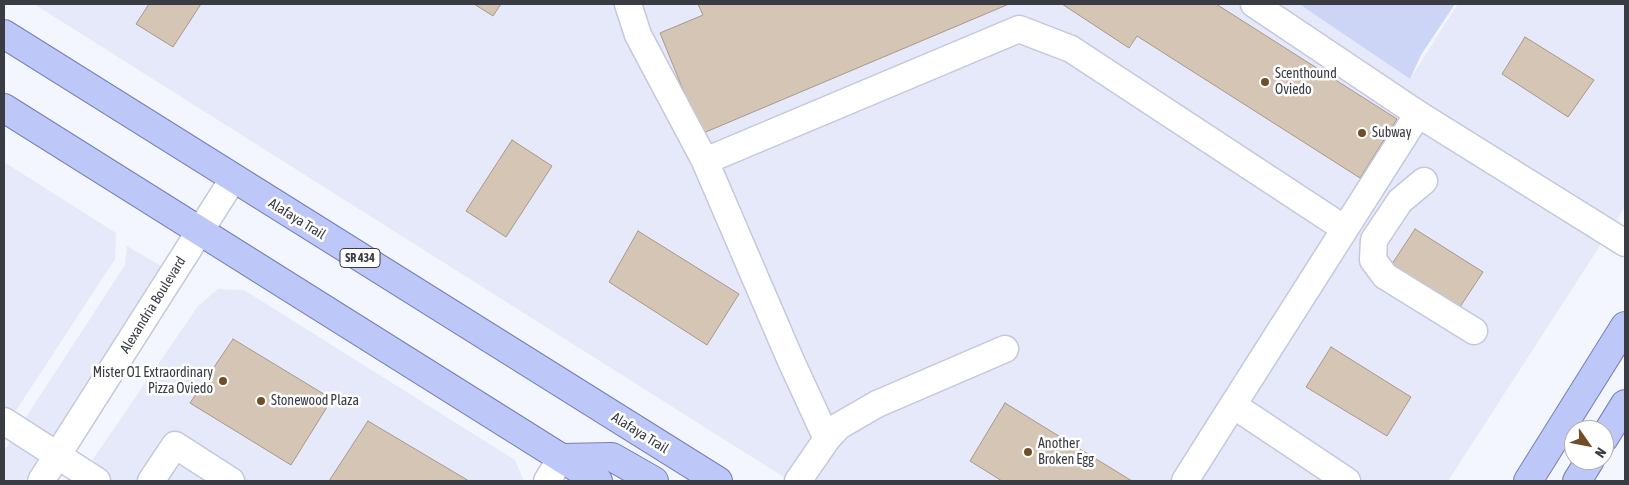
<!DOCTYPE html>
<style>
body{margin:0}
#map{position:relative;width:1629px;height:485px;overflow:hidden;background:#f3f6fe;font-family:"Asap Condensed",sans-serif}
canvas{display:block}
.frame{position:absolute;inset:0;border:5px solid #3a3c44;pointer-events:none}
.north{position:absolute;left:1564px;top:420px;width:50px;height:50px;box-sizing:border-box;background:#fff;border:1px solid #b0b1b4;border-radius:50%;rotate:123deg;font-size:14px;font-weight:700;line-height:20px;text-align:center;color:#3a3c44}
.north::after{content:'';display:block;margin:auto;width:18px;height:22px;background:#714e27;clip-path:polygon(50% 0,100% 100%,50% 72%,0 100%)}
</style>
<div id="map">
<canvas width="1629" height="485"></canvas>
<div class="frame"></div>
<div class="north">N</div>
</div>
<script>
const ctx = document.querySelector('canvas').getContext('2d');
ctx.lineJoin = 'round';
function fill(path, color) { ctx.fillStyle = color; ctx.fill(path, 'evenodd'); }
const poly = rows => new Path2D(rows.map(r => 'M' + r).join(''));
function strokePath(path, color, width, dash) { ctx.strokeStyle = color; ctx.lineWidth = width; ctx.lineCap = dash ? 'butt' : 'round'; ctx.setLineDash(dash || []); ctx.stroke(path); }
function label(font, color, halo, rows, align = 'center') {
  ctx.font = font + ' "Asap Condensed",sans-serif'; ctx.lineWidth = 5; ctx.setLineDash([]); ctx.textBaseline = 'middle'; ctx.strokeStyle = halo; ctx.fillStyle = color; for (const [text, x, y, turn = 0] of rows) {
    ctx.save(); ctx.translate(x, y); ctx.rotate((+turn || 0) * Math.PI / 180); ctx.textAlign = isNaN(turn) ? turn : align; if (halo) ctx.strokeText(text, 0, 0); ctx.fillText(text, 0, 0); ctx.restore();
  }
}
const built = poly([
 [34,4,1299,4,1410,79,1458,4,1625,4,1625,207,1448,481,790,481],
 [4,162,116,233,115,259,4,429],
 [127,246,161,266,24,481,4,481,4,451,125,265],
 [218,289,244,290,515,460,524,481,78,481,198,306]
]);
const green = poly([
 [1299,4,1455,4,1421,55,1410,79]
]);
const building = poly([
 [149,4,201,4,173,47,136,24,149,4],
 [474,4,501,4,493,16,474,4],
 [698,4,1009,4,701,134,660,33,703,15,698,4],
 [1062,4,1216,4,1397,119,1360,178,1137,36,1129,48,1062,4],
 [1525,37,1594,80,1568,117,1502,74,1525,37],
 [512,140,552,166,506,237,466,211,512,140],
 [1415,229,1483,272,1456,313,1388,270,1415,229],
 [638,231,739,294,707,345,609,282,638,231],
 [233,339,332,399,291,465,190,403,233,339],
 [1331,347,1411,397,1387,436,1306,387,1331,347],
 [1005,403,1132,481,1002,481,970,461,1005,403],
 [368,421,469,481,329,481,368,421]
]);
const minor = poly([
 [628,4,638,35,705,161],
 [1254,4,1418,114],
 [1424,181,1400,201,1374,240,1373,260,1385,276,1474,331],
 [1005,349,877,404,839,426,827,439,791,361,705,161,1019,29,1071,49,1345,229],
 [1233,405,1418,114,1625,243],
 [4,421,97,481],
 [41,481,233,179],
 [151,481,175,445,231,481],
 [547,481,561,458],
 [798,481,827,439],
 [1185,481,1233,405,1347,481]
]);
const major = poly([
 [4,34,718,481],
 [4,108,598,481],
 [1604,438,1625,404],
 [561,458,612,457,654,481],
 [1528,481,1625,326],
 [1577,481,1590,460]
]);
const markers = [
 [1265,82,5,"#714e27"],
 [1362,133,5,"#714e27"],
 [223,381,5,"#714e27"],
 [261,401,5,"#714e27"],
 [1028,452,5,"#714e27"]
];
const shields = [
 [360,258,40]
];
const shieldNames = [
 ["SR 434",360,258]
];
const poiNames = [
 ["Scenthound",1275,74],
 ["Oviedo",1275,90],
 ["Subway",1372,133],
 ["Mister O1 Extraordinary",213,373,"right"],
 ["Pizza Oviedo",213,389,"right"],
 ["Stonewood Plaza",271,401],
 ["Another",1038,444],
 ["Broken Egg",1038,460]
];
const streetNames = [
 ["Alafaya Trail",297,219,32],
 ["Alexandria Boulevard",153,305,-58],
 ["Alafaya Trail",640,433,32]
];
fill(built, '#e5e9fa');
fill(green, '#cdd5f7');
fill(building, '#d5c5b5');
strokePath(building, '#a8998a', 1);
strokePath(minor, '#c3c8dc', 29);
strokePath(major, '#747fb6', 30);
strokePath(minor, '#fff', 26);
strokePath(major, '#bec8f8', 28);
for (const [x, y, r, color] of markers) { const dot = new Path2D(); dot.arc(x, y, r, 0, 2 * Math.PI); ctx.fillStyle = color; ctx.fill(dot); strokePath(dot, '#fff', 2); }
for (const [x, y, w] of shields) { const box = new Path2D(); box.roundRect(x - w / 2, y - 9.5, w, 19, 4); ctx.fillStyle = '#fff'; ctx.fill(box); strokePath(box, '#3a3c44', 1); }
label('bold 12px', '#3a3c44', null, shieldNames);
label('14px', '#3a3c44', '#fff', poiNames, 'left');
label('14px', '#3a3c44', '#fff', streetNames);
</script>
